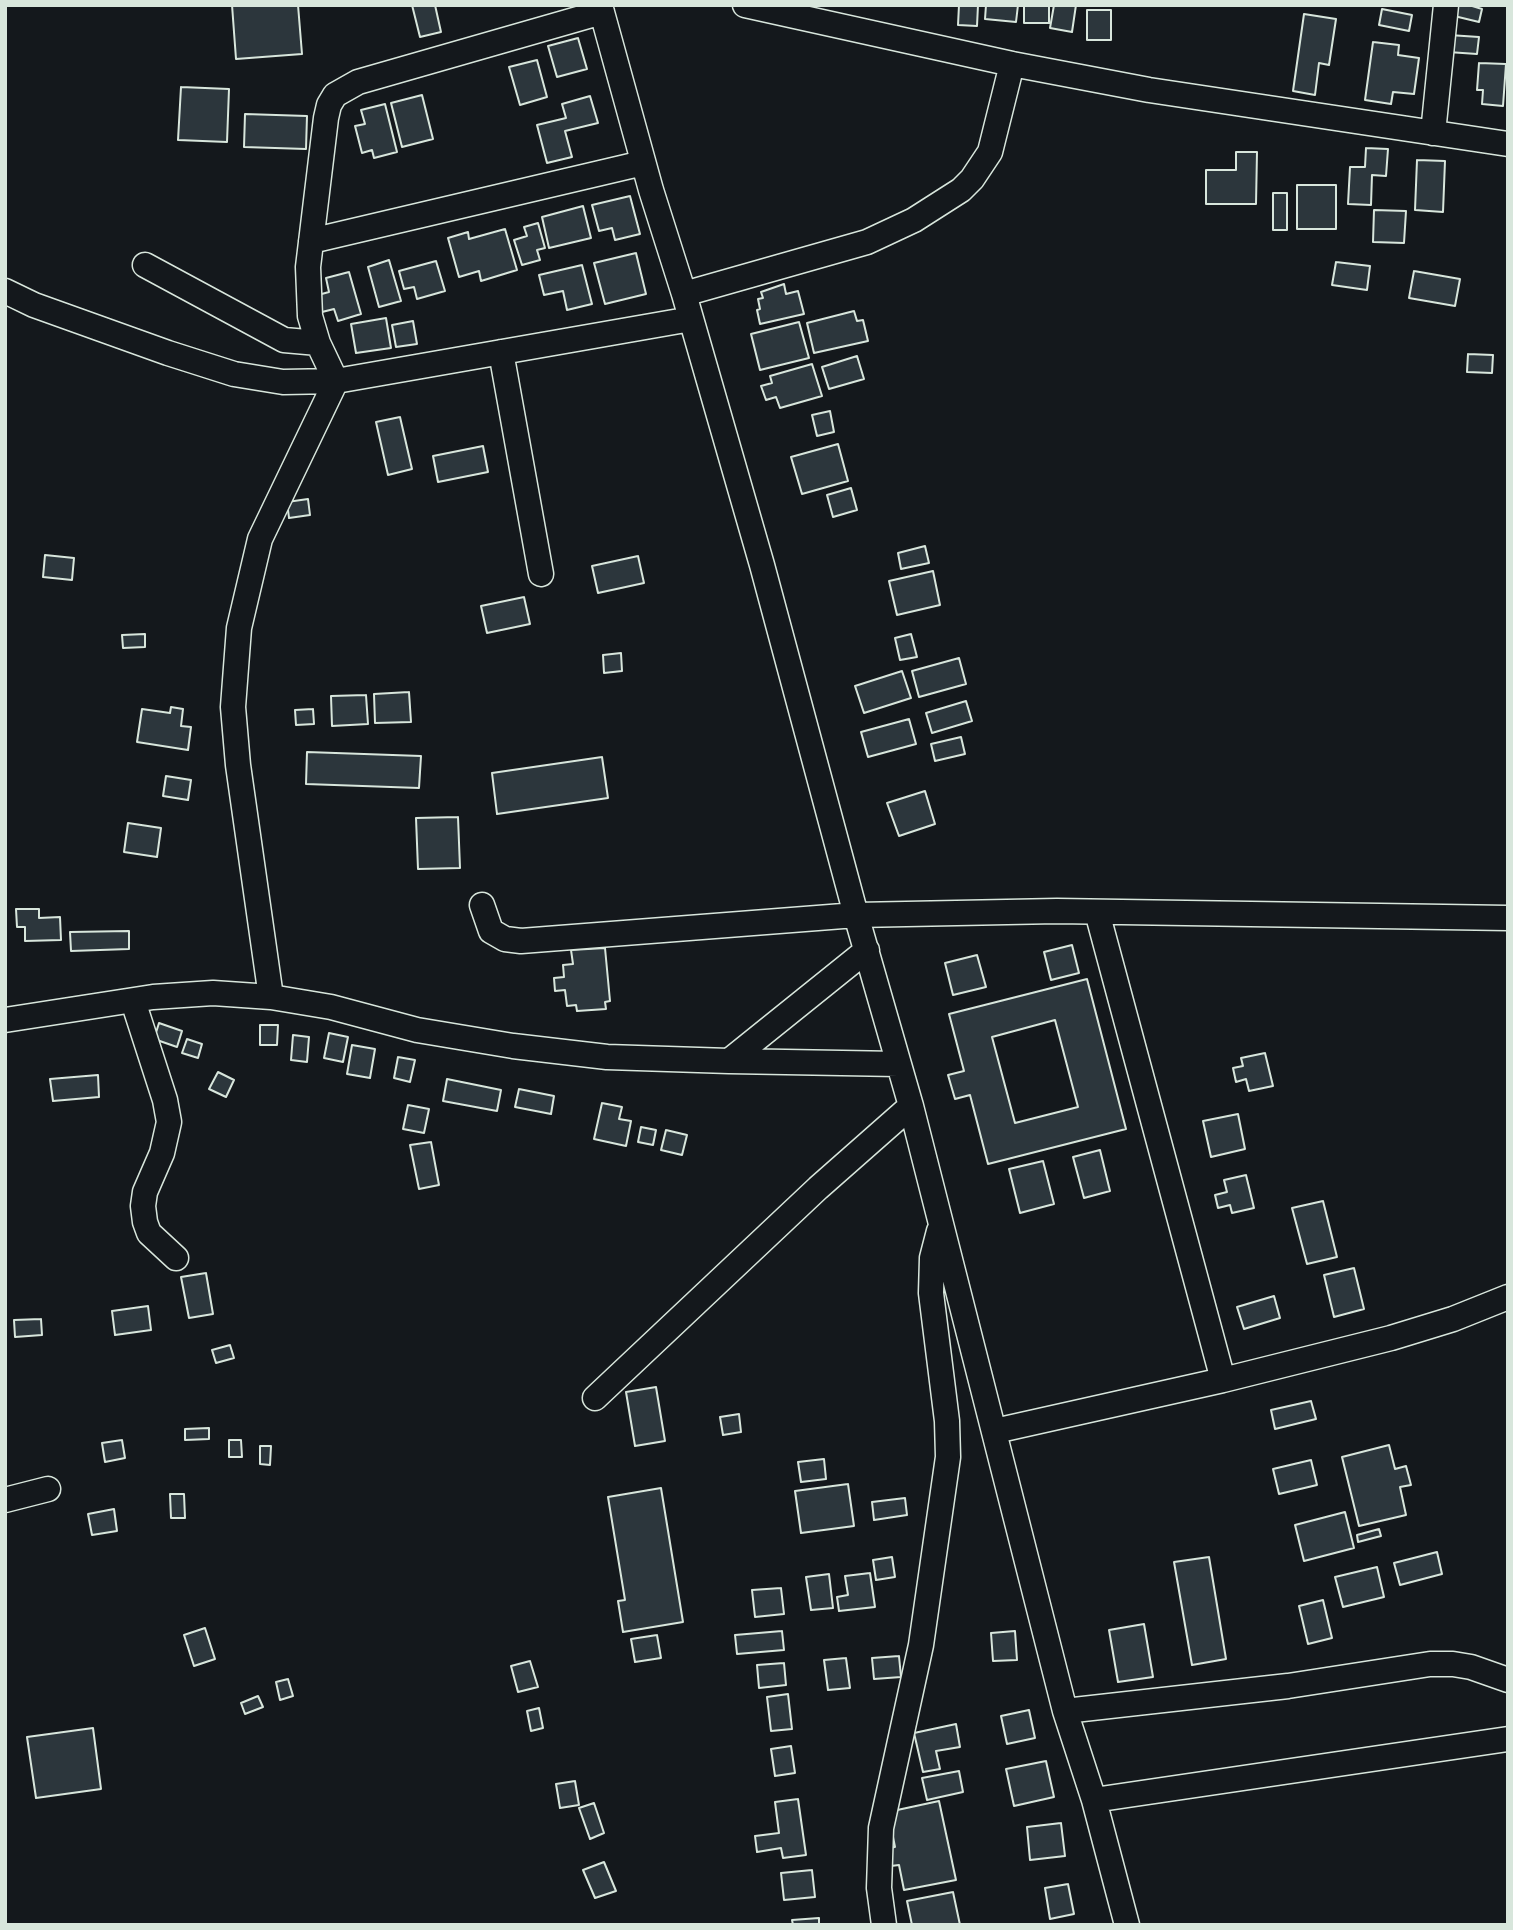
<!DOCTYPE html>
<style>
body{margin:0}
#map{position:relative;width:1513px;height:1930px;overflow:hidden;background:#14181c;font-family:Overpass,sans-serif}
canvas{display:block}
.frame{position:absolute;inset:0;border:7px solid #d8e6dc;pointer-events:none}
</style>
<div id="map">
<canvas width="1513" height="1930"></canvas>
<div class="frame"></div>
</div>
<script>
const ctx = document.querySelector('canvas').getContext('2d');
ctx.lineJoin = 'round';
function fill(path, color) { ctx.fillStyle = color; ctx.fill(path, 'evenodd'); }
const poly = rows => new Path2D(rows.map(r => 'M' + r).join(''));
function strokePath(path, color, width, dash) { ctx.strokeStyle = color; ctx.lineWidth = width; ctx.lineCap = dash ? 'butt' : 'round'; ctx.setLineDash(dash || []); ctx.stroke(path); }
const building = poly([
 [232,5,298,5,302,54,236,59,232,5],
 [412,5,435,5,441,32,420,37,412,5],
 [959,5,978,5,977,26,958,25,959,5],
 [986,5,1018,5,1016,22,985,19,986,5],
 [1024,5,1049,5,1049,23,1024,23,1024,5],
 [1054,5,1076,5,1072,32,1050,28,1054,5],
 [1452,5,1469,5,1482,9,1479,22,1450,15,1452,5],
 [1382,9,1412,15,1409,31,1379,25,1382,9],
 [1087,10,1111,10,1111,40,1087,40,1087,10],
 [1304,14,1336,19,1329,65,1319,63,1315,95,1293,91,1304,14],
 [1449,35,1479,37,1477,54,1448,52,1449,35],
 [578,38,587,69,557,77,548,46,578,38],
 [1373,42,1399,45,1398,55,1419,58,1414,94,1393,92,1391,104,1365,100,1373,42],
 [537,60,547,97,520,105,509,67,537,60],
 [1479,63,1506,64,1503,106,1482,104,1483,90,1477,90,1479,63],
 [181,87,229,89,227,142,178,140,181,87],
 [422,95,433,139,402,147,391,103,422,95],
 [590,96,598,123,565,131,572,157,547,163,537,125,566,118,562,104,590,96],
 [385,104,397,152,374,158,372,150,362,153,355,126,365,124,361,110,385,104],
 [245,114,307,116,306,149,244,147,245,114],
 [1366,148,1388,149,1386,176,1372,175,1371,205,1348,204,1350,167,1365,167,1366,148],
 [1236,152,1257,152,1256,204,1206,204,1206,170,1236,170,1236,152],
 [1417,160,1445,161,1443,212,1415,210,1417,160],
 [1297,185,1336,185,1336,229,1297,229,1297,185],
 [1273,193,1287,193,1287,230,1273,230,1273,193],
 [630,196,640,234,615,240,612,228,599,231,592,205,630,196],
 [583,206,591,238,549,248,542,217,583,206],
 [1374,210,1406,211,1404,243,1373,242,1374,210],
 [538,223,545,248,537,250,540,260,522,265,514,240,527,236,524,227,538,223],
 [505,229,517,270,481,281,479,271,459,277,448,238,468,232,469,239,505,229],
 [636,253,646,294,605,304,594,263,636,253],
 [389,260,401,301,379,307,368,267,389,260],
 [436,261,445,291,417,299,414,287,404,289,399,271,436,261],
 [1336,262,1370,266,1367,290,1332,285,1336,262],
 [582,265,592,304,567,310,563,291,544,295,539,275,582,265],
 [1414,271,1460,279,1455,306,1409,298,1414,271],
 [349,272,361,314,338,321,334,309,322,312,318,295,329,292,326,278,349,272],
 [784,284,786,294,798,291,804,314,760,324,757,310,760,309,758,299,763,298,761,292,784,284],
 [854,311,857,321,863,320,868,341,814,353,807,323,854,311],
 [386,318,391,348,356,353,351,324,386,318],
 [413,321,417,344,396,347,392,325,413,321],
 [799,322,809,358,760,370,751,334,799,322],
 [1468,354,1493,355,1492,373,1467,372,1468,354],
 [857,356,864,379,829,389,822,367,857,356],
 [812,364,822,396,780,408,776,397,766,400,761,386,772,383,770,376,812,364],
 [830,411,834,432,817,436,812,415,830,411],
 [400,417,412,469,388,475,376,422,400,417],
 [838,444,848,481,802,494,791,457,838,444],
 [483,446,488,472,438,482,433,456,483,446],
 [851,488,857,510,833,517,827,495,851,488],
 [308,499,310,515,289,518,287,502,308,499],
 [925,546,929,563,901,569,898,553,925,546],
 [45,555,74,558,72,580,43,577,45,555],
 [638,556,644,583,598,593,592,566,638,556],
 [933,571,940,605,897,615,889,581,933,571],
 [524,597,530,624,487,633,481,606,524,597],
 [145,634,145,647,123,648,122,635,145,634],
 [911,634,917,657,900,660,895,638,911,634],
 [621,653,622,671,604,673,603,655,621,653],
 [959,658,966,684,919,697,912,671,959,658],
 [902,671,911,698,864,713,855,686,902,671],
 [409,692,411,722,375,723,374,694,409,692],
 [366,695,368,724,332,726,331,696,366,695],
 [966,701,972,721,932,733,926,713,966,701],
 [171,707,183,709,181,726,191,727,188,750,137,742,142,709,170,713,171,707],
 [313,709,314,724,296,725,295,710,313,709],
 [909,719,916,744,868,757,861,732,909,719],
 [961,737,965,754,935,761,931,744,961,737],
 [307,752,421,756,419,788,306,784,307,752],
 [602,757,608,798,497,814,492,773,602,757],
 [166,776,191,780,188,800,163,796,166,776],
 [925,791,935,824,899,836,887,803,925,791],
 [458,817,460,868,418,869,416,818,458,817],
 [128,823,161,828,157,857,124,852,128,823],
 [16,909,39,909,39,918,60,917,61,940,25,941,25,927,17,927,16,909],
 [129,931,129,949,71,951,70,932,129,931],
 [1072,945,1079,973,1051,980,1044,952,1072,945],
 [605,948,610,1001,605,1002,606,1009,577,1011,576,1005,567,1006,565,990,555,991,554,978,564,977,563,965,573,964,571,950,605,948],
 [977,955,986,987,953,995,945,963,977,955],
 [1087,979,1126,1129,988,1164,970,1095,955,1099,948,1075,964,1071,949,1014,1087,979],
 [1055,1020,1078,1107,1015,1123,992,1037,1055,1020],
 [159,1023,182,1031,177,1047,154,1039,159,1023],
 [260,1025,278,1025,277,1045,260,1045,260,1025],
 [329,1033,348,1037,343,1062,324,1058,329,1033],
 [293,1035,309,1037,307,1062,291,1060,293,1035],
 [187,1039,202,1044,198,1058,182,1053,187,1039],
 [352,1045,375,1049,370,1078,347,1074,352,1045],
 [1265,1053,1273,1086,1249,1091,1246,1079,1236,1082,1233,1068,1243,1066,1241,1058,1265,1053],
 [398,1057,415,1060,410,1082,394,1078,398,1057],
 [218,1072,234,1080,226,1097,209,1089,218,1072],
 [98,1075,99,1097,53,1101,50,1079,98,1075],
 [447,1079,501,1090,497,1111,443,1101,447,1079],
 [519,1089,554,1096,551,1114,515,1107,519,1089],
 [602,1103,622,1107,619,1119,631,1121,626,1146,594,1139,602,1103],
 [408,1105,429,1109,424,1133,403,1129,408,1105],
 [1238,1114,1245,1149,1211,1157,1203,1121,1238,1114],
 [641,1127,656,1130,653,1145,638,1142,641,1127],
 [666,1130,687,1135,682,1155,661,1150,666,1130],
 [431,1142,439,1185,419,1189,410,1145,431,1142],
 [1100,1150,1110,1191,1084,1198,1073,1157,1100,1150],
 [1043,1161,1054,1204,1020,1213,1009,1169,1043,1161],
 [1246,1175,1254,1208,1232,1213,1230,1205,1218,1208,1215,1195,1227,1192,1224,1180,1246,1175],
 [1323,1201,1337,1257,1307,1264,1292,1208,1323,1201],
 [1354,1268,1364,1309,1334,1317,1324,1275,1354,1268],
 [206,1273,213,1314,189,1318,181,1277,206,1273],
 [1274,1296,1280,1318,1244,1329,1237,1307,1274,1296],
 [148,1306,151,1330,115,1335,112,1311,148,1306],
 [41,1319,42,1335,15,1337,14,1320,41,1319],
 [230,1345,234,1358,216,1363,212,1350,230,1345],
 [656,1387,665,1441,635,1446,626,1392,656,1387],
 [1311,1401,1316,1419,1275,1429,1271,1410,1311,1401],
 [739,1414,741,1432,723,1435,720,1417,739,1414],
 [209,1428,209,1439,185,1440,185,1429,209,1428],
 [122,1440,125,1458,105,1462,102,1443,122,1440],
 [229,1440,241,1440,242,1457,229,1457,229,1440],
 [1389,1445,1395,1469,1406,1466,1411,1485,1400,1487,1406,1515,1359,1526,1342,1457,1389,1445],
 [260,1446,271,1446,270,1465,260,1464,260,1446],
 [824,1459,826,1479,801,1482,798,1462,824,1459],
 [1311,1460,1317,1485,1279,1494,1273,1469,1311,1460],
 [848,1484,854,1526,801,1533,795,1491,848,1484],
 [661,1488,683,1622,623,1632,618,1601,625,1600,608,1497,661,1488],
 [170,1494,184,1494,185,1518,171,1518,170,1494],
 [905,1498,907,1515,874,1520,872,1502,905,1498],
 [114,1509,117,1531,92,1535,88,1514,114,1509],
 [1345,1512,1354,1548,1304,1561,1295,1525,1345,1512],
 [1379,1529,1381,1536,1358,1542,1357,1535,1379,1529],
 [1437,1552,1442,1574,1400,1585,1394,1563,1437,1552],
 [892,1557,895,1577,876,1580,873,1560,892,1557],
 [1209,1557,1226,1659,1192,1665,1174,1562,1209,1557],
 [1377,1567,1384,1597,1343,1607,1335,1577,1377,1567],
 [870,1573,875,1607,839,1611,837,1597,848,1595,845,1576,870,1573],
 [829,1574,833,1608,811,1610,806,1577,829,1574],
 [781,1588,784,1614,755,1617,752,1590,781,1588],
 [1323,1600,1332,1638,1308,1644,1299,1606,1323,1600],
 [1144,1624,1153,1677,1118,1682,1109,1630,1144,1624],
 [205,1628,215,1659,194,1666,184,1635,205,1628],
 [782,1631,784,1650,737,1654,735,1635,782,1631],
 [1015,1631,1017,1660,993,1661,991,1633,1015,1631],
 [657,1635,661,1658,635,1662,631,1639,657,1635],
 [899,1656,901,1677,874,1679,872,1658,899,1656],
 [846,1658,850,1688,828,1690,824,1660,846,1658],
 [530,1661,538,1687,518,1692,511,1666,530,1661],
 [784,1663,786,1685,759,1688,757,1665,784,1663],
 [288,1679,293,1696,280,1700,276,1682,288,1679],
 [788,1694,792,1729,771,1731,767,1697,788,1694],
 [258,1696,263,1707,245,1714,241,1703,258,1696],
 [539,1708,543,1728,531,1731,527,1711,539,1708],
 [1029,1710,1035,1738,1007,1744,1001,1716,1029,1710],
 [956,1724,960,1747,936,1751,940,1769,923,1772,914,1733,956,1724],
 [93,1728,101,1789,36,1798,27,1737,93,1728],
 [791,1746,795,1773,775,1776,771,1749,791,1746],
 [1046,1761,1054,1797,1014,1806,1006,1769,1046,1761],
 [959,1771,963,1792,927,1800,922,1778,959,1771],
 [575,1781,579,1805,560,1808,556,1784,575,1781],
 [798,1799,806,1855,783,1858,781,1848,757,1852,755,1836,779,1833,775,1802,798,1799],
 [939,1801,956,1880,904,1890,899,1865,891,1866,888,1848,895,1847,888,1812,939,1801],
 [594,1803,604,1833,590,1839,579,1808,594,1803],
 [1061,1823,1065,1856,1030,1860,1027,1827,1061,1823],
 [604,1862,616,1891,595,1898,583,1870,604,1862],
 [812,1870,815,1897,784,1900,781,1873,812,1870],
 [1068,1884,1074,1914,1050,1919,1045,1888,1068,1884],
 [953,1892,960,1925,912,1925,907,1901,953,1892],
 [819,1918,819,1925,793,1925,792,1920,819,1918]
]);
const minor = poly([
 [600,5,651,190,684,294,762,565,856,915,911,1106,1065,1711,1094,1800,1127,1925],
 [745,5,1012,64,1149,90,1508,144],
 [1433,133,1446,5],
 [311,241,643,163],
 [145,265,284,340,318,343],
 [5,291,34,305,168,353,234,374,283,382,336,381,691,319],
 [684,294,867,242,914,220,961,190,972,179,990,152,1012,64],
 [501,352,541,574],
 [336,381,318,343,310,316,308,267,326,118,329,105,335,95,358,82,602,12],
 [482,905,491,931,505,939,521,941,856,915,1057,911,1508,918],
 [1097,912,1223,1380],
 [867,950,729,1061,898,1064],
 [271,997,238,765,233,707,239,628,260,539,336,381],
 [133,1001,165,1100,169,1122,162,1153,145,1192,143,1206,145,1222,149,1233,176,1258],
 [5,1020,153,997,213,993,271,997,331,1007,417,1030,513,1046,607,1057,729,1061],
 [595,1398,818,1188,911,1106],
 [995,1431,1223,1380,1391,1338,1453,1319,1508,1297],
 [5,1500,48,1489],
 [1065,1711,1288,1686,1430,1664,1453,1664,1471,1667,1508,1680],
 [1094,1800,1508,1739],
 [884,1925,879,1888,881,1828,921,1645,948,1457,947,1421,931,1293,932,1258,939,1231]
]);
fill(building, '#2c363c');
strokePath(building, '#d8e6dc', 2);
strokePath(minor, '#d8e6dc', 27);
strokePath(minor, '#14181c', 24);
</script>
